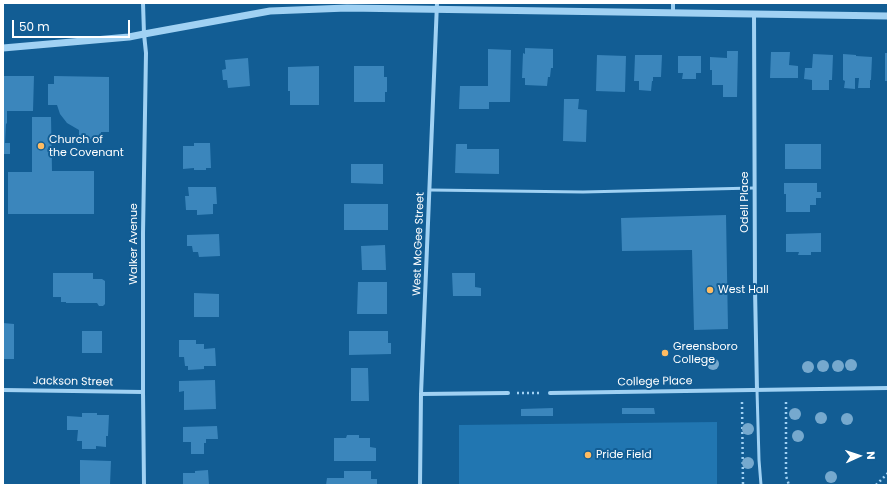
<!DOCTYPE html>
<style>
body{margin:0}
#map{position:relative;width:891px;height:488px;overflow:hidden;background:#125d94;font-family:Poppins,sans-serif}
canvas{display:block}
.frame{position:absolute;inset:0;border:4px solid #fff;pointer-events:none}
.north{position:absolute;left:839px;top:436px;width:40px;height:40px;-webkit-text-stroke:3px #125d94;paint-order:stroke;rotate:87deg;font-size:11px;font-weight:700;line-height:16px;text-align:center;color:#fff}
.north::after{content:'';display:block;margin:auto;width:14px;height:18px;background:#fff;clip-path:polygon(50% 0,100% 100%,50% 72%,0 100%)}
.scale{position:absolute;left:12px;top:20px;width:118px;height:18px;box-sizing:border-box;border:2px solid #fff;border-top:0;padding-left:5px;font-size:12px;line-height:14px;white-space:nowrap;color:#fff;-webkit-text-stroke:3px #125d94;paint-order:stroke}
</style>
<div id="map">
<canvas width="891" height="488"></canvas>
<div class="frame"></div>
<div class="north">N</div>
<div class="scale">50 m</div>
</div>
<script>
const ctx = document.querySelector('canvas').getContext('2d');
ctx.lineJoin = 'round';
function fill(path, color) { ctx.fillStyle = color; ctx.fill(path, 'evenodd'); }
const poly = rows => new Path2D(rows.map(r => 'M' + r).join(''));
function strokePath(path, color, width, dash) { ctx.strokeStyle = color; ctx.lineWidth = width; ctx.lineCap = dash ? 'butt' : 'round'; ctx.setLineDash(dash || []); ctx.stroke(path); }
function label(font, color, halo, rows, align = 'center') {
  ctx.font = font + ' Poppins,sans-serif'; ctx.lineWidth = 4; ctx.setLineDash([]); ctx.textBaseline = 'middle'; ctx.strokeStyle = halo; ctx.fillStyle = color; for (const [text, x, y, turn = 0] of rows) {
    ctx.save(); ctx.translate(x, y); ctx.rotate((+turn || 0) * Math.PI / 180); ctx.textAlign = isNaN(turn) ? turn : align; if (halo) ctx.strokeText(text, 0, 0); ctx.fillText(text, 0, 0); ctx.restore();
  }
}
const green = poly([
 [717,422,717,485,459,485,459,425]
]);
const building = poly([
 [525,48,553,49,553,68,551,68,550,77,548,77,547,86,525,85,525,78,522,78,523,53,525,54],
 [488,49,511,50,510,102,489,102,489,109,459,109,460,86,488,86],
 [727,51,738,51,737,97,723,97,723,85,712,85,712,70,710,70,710,57,727,58],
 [771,52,790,52,789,65,798,66,798,78,770,78],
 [885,53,888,53,888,81,885,81],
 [813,54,833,55,832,80,829,80,829,90,812,90,812,80,804,79,805,68,812,68],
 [843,54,856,55,856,56,872,57,871,80,870,80,870,88,858,88,859,78,855,78,855,89,844,88,845,81,843,80],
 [597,55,626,56,625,92,596,91],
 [635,55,662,55,661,77,653,77,653,81,652,81,651,91,639,90,639,81,634,81],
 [678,56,701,56,701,73,696,73,696,79,682,79,683,73,678,73],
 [248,58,250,86,228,88,227,80,223,80,222,70,226,69,225,60],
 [319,66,319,105,290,105,290,91,288,91,288,67],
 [354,66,384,66,384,77,387,77,387,92,385,92,385,102,354,102],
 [3,76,34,76,33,111,7,111,7,124,6,123,5,143,10,143,10,154,3,154],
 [54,76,109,77,109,132,101,132,101,139,79,139,79,130,67,123,60,114,57,105,48,105,48,84,54,84],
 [564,99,579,99,578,109,587,110,586,142,563,141],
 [32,117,51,117,52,171,94,171,94,214,8,214,8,172,32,172],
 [194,143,210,143,211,168,206,168,206,170,194,170,194,168,183,169,183,146,194,146],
 [456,144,467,144,467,149,499,149,499,174,455,173],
 [785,144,821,144,821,169,785,169],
 [351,164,383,164,383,184,351,183],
 [784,183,817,183,817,192,821,192,821,198,816,198,816,205,810,205,810,212,786,212,786,194,784,194],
 [188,187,216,187,217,204,213,204,213,214,197,215,197,210,186,210,185,196,189,196],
 [344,204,388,204,388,230,344,230],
 [726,215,728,329,694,330,692,250,622,251,621,218],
 [821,233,821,252,811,252,811,255,798,255,799,252,786,252,786,234],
 [219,234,220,256,199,257,198,252,193,252,192,246,187,246,187,235],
 [385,245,386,270,362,270,361,246],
 [53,273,93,273,93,279,102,279,105,281,105,304,103,306,99,306,97,303,66,303,66,302,61,302,61,297,53,297],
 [452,273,475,273,475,287,481,288,481,296,453,296],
 [358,282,387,282,387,314,357,314],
 [194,293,219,294,219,317,194,317],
 [3,323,14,324,14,359,3,359],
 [82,331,102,331,102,353,82,353],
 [349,331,388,331,388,343,391,343,391,354,349,355],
 [179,340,196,340,196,344,204,344,204,349,215,348,216,366,204,366,204,369,188,370,188,366,185,366,184,357,179,357],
 [351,368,368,368,369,401,351,401],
 [215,380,216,409,184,410,184,391,179,392,179,381],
 [553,408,553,416,521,416,521,409],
 [622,408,654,408,655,414,622,414],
 [82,413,97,413,97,415,109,415,108,436,106,436,106,447,96,446,96,449,82,449,82,441,77,441,78,430,67,430,67,416,82,417],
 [217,426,218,439,206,439,206,443,204,443,204,454,191,454,191,442,183,442,183,427],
 [347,435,359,435,359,438,370,438,370,447,376,448,376,461,334,461,334,438,346,438],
 [80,460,111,461,110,485,80,485],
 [208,470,209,485,183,485,183,473,195,473,195,471],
 [344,471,371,471,371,479,377,479,377,485,326,485,327,478,344,478]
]);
const path = poly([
 [517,393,542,393],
 [742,402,743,485],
 [786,402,786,476,789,485],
 [876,485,888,473]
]);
const service = poly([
 [430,190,583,192,754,188],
 [757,390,759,460,761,485]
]);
const minor = poly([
 [143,3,144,34,146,53,143,233,143,392,144,485],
 [673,13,673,3],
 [754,13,755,289,757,390],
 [3,390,143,392],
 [550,393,888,388],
 [421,394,508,393],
 [420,485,421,394,437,3]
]);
const tertiary = poly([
 [3,48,129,37,144,34,270,11,347,8,888,16]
]);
const trees = [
 [713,364],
 [851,365],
 [823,366],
 [838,366],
 [808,367],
 [795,414],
 [821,418],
 [847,419],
 [748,429],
 [798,436],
 [748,463],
 [831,477]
];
const markers = [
 [41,146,4,"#ffbc62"],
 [710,290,4,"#ffbc62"],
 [665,353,4,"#ffbc62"],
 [588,455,4,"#ffbc62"]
];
const poiNames = [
 ["Church of",49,140],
 ["the Covenant",49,153],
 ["West Hall",718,290],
 ["Greensboro",673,347],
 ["College",673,360],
 ["Pride Field",596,455]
];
const streetNames = [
 ["Odell Place",745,202,-90],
 ["Walker Avenue",134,244,-90],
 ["West McGee Street",419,244,-88],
 ["Jackson Street",73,382,1],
 ["College Place",655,382,-1]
];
fill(green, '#2176b1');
fill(building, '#3b86bc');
strokePath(path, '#a0d1f3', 2.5, [2, 3]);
strokePath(service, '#a0d1f3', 3);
strokePath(minor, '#a0d1f3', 4);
strokePath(tertiary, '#a0d1f3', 7);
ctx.fillStyle = '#76a9ce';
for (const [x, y] of trees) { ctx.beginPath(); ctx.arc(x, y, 6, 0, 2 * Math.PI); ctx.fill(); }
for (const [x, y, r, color] of markers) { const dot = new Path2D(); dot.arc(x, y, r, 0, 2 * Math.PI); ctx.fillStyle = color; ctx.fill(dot); strokePath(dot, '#125d94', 1.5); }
label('11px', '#fff', '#125d94', poiNames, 'left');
label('11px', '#fff', '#125d94', streetNames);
</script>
